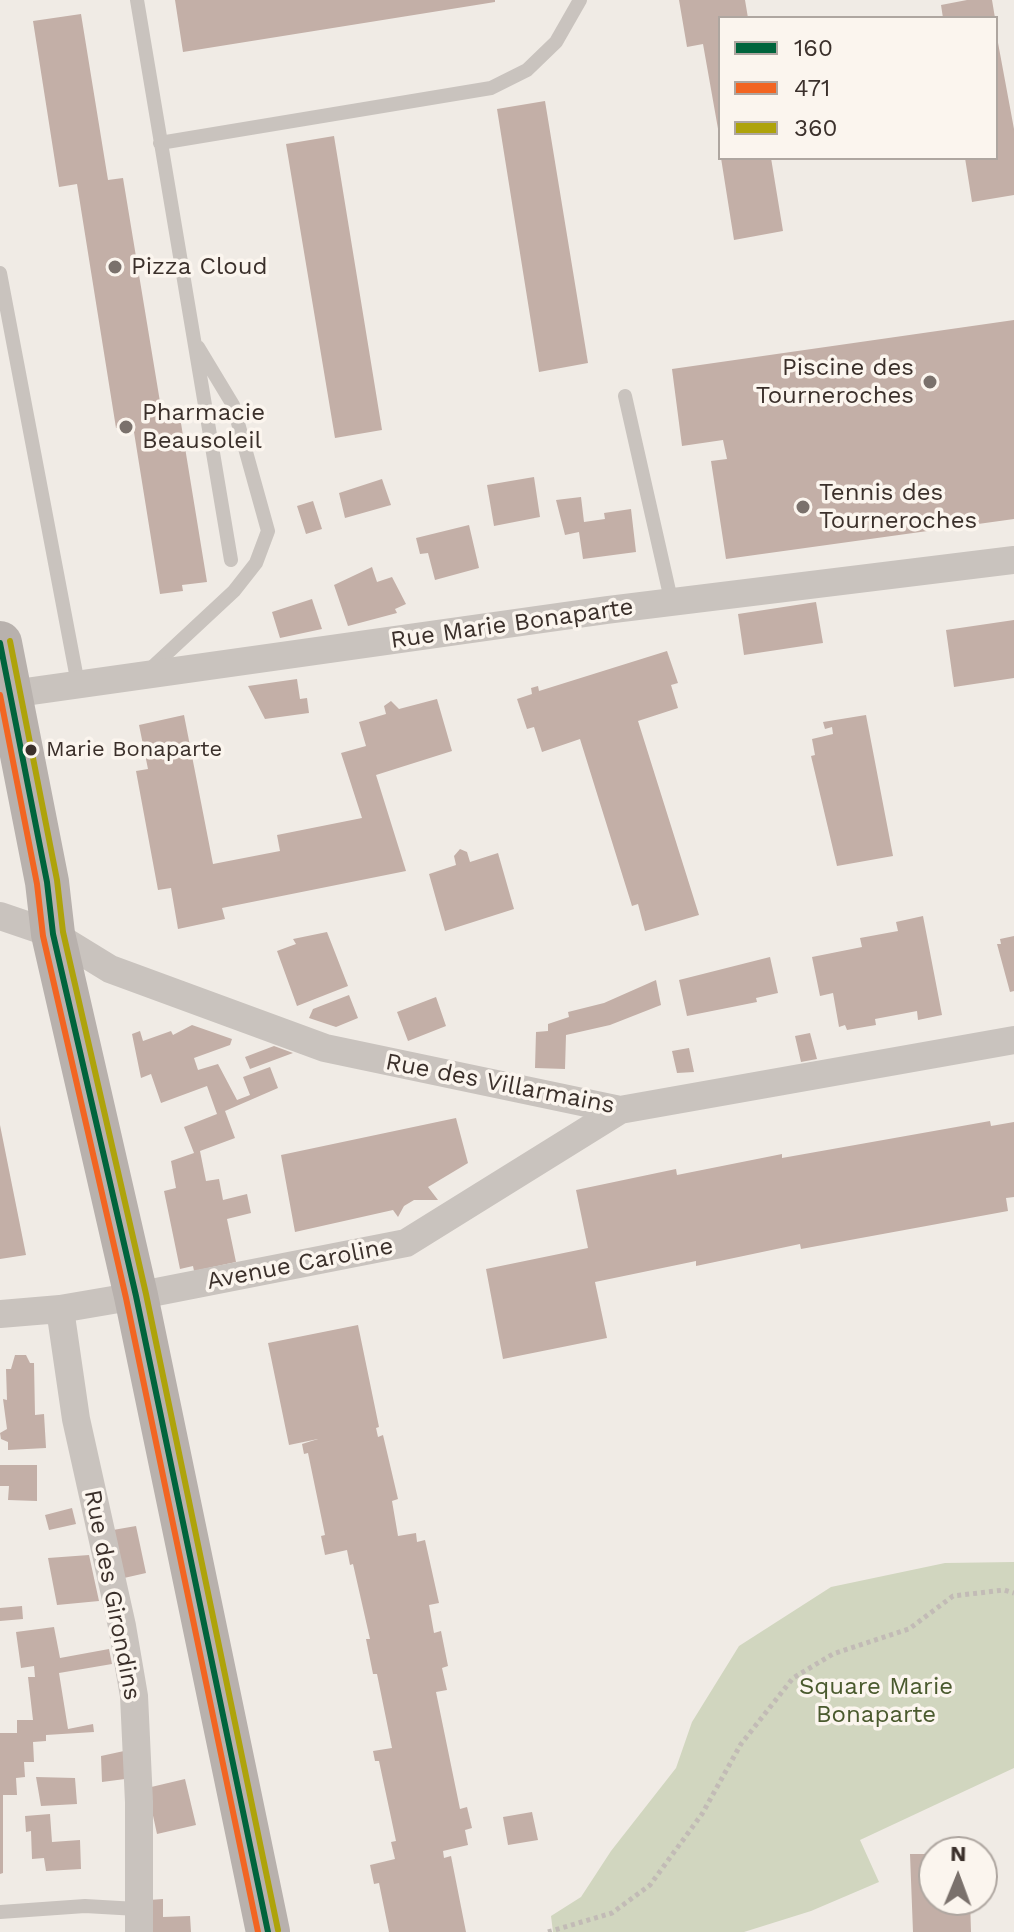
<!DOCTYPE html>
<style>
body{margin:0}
#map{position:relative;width:1014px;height:1932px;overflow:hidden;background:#f0ebe5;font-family:"Work Sans",sans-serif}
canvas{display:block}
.legend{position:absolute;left:718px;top:16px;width:280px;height:144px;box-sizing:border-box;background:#fbf5ee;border:2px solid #aea6a0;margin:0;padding:10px 14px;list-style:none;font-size:24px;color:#3b302b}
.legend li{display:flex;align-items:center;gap:16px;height:40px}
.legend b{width:40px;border:2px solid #aea6a0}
.north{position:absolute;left:918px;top:1836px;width:80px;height:80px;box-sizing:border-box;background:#fbf5ee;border:2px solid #aea6a0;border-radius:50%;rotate:1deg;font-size:22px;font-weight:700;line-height:32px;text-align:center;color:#3b302b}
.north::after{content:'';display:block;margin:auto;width:28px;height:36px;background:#7a716c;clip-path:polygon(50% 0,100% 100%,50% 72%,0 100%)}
</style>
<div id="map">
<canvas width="1014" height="1932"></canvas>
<ul class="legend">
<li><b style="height:10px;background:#00643c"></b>160</li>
<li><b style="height:10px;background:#f26522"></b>471</li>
<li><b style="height:10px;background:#aea30b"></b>360</li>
</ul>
<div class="north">N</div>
</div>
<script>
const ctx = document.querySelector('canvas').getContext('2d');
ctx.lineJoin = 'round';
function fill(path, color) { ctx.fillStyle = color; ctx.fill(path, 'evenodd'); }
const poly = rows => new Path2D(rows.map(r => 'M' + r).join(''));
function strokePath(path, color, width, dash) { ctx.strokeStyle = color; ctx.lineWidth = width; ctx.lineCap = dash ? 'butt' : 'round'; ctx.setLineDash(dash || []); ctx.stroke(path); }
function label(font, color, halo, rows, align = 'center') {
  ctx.font = font + ' "Work Sans",sans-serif'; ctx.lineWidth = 7; ctx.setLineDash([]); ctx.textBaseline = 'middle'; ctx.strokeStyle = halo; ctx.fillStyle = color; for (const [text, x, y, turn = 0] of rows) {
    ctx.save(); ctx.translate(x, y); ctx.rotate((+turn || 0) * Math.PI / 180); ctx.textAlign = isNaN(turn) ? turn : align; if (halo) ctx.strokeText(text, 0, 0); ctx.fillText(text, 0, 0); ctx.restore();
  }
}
const green = poly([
 [1014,1562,1014,1768,860,1840,879,1882,811,1911,744,1932,553,1932,551,1916,581,1897,611,1851,676,1768,692,1722,739,1646,831,1587,945,1563]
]);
const building = poly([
 [175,0,495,0,495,2,183,52],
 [679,0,745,0,748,18,720,18,720,140,703,44,687,47],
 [967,0,992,0,995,18,943,18,941,5],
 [81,14,108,180,123,178,163,420,180,417,207,582,182,585,183,591,160,594,133,426,116,428,77,184,59,187,33,21],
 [996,32,1014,129,1014,195,972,202,965,158,996,158],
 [545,101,588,363,539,372,497,109],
 [334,136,382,430,335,438,286,144],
 [721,158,771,158,783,231,734,240],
 [1014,320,1014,519,726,559,711,461,727,459,723,440,682,446,672,369],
 [534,477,540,517,494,526,487,485],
 [382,479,391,505,345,518,339,493],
 [581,497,584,522,605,519,604,513,631,509,636,552,583,559,579,532,565,535,556,500],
 [313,501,322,529,306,534,297,506],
 [469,525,479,568,435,580,428,553,420,554,416,538],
 [372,567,377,582,392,577,406,604,395,609,397,613,348,626,334,585],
 [312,599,322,629,280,638,272,612],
 [816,602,823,643,744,655,738,614],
 [1014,620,1014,678,954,687,946,630],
 [667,651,678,683,671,685,678,708,638,721,699,915,645,931,638,904,632,906,580,739,542,752,534,727,527,729,517,699,532,694,531,688,538,686,539,691],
 [297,679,300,699,307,698,309,713,265,719,248,686],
 [437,699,452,751,376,775,406,871,222,908,225,919,178,929,171,888,158,890,136,771,148,769,139,725,184,715,213,864,280,851,277,835,362,818,341,753,366,746,359,722,386,714,384,706,391,701,399,709],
 [866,715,893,856,837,866,811,756,815,755,812,739,833,734,832,727,825,729,823,722],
 [460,849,467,852,470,862,498,853,514,909,445,931,429,874,456,865,454,856],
 [923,916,942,1015,918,1020,917,1011,875,1019,876,1025,847,1030,845,1025,839,1027,833,993,820,996,812,957,862,947,860,938,898,931,896,922],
 [327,932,348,986,297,1006,277,951,296,944,293,939],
 [1014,936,1014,991,1010,992,997,944,1001,944,1000,939],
 [770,957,778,993,756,998,757,1002,687,1016,679,980],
 [656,980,661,1005,610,1025,566,1035,565,1069,535,1068,536,1032,548,1031,548,1024,569,1017,568,1012,604,1003],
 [349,995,358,1018,336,1027,309,1018,313,1009],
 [436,997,446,1026,408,1041,397,1012],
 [192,1025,232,1039,230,1045,194,1058,198,1070,218,1064,237,1100,250,1095,243,1077,270,1067,278,1088,225,1111,235,1138,200,1151,206,1181,219,1179,223,1200,247,1194,251,1213,227,1219,236,1262,194,1271,193,1266,180,1269,164,1191,176,1188,171,1161,194,1153,184,1127,217,1114,207,1086,161,1103,151,1074,141,1078,132,1034,140,1031,143,1041,171,1031,173,1035],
 [810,1033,817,1059,801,1062,795,1036],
 [274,1046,293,1053,250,1069,245,1057],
 [689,1048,694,1072,677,1073,672,1051],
 [456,1118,468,1163,428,1187,438,1200,414,1200,404,1206,398,1217,393,1210,295,1232,281,1155],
 [990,1121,991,1126,1014,1122,1014,1197,1006,1198,1008,1211,801,1249,800,1244,696,1266,696,1261,595,1282,607,1338,503,1359,486,1269,588,1248,576,1190,676,1169,677,1175,782,1154,782,1158],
 [0,1125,26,1255,0,1259],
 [358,1325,379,1427,376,1428,378,1437,383,1435,398,1499,392,1501,398,1536,416,1533,417,1542,425,1540,439,1603,429,1605,434,1633,441,1631,448,1666,442,1668,447,1690,436,1692,460,1809,467,1807,472,1828,465,1830,468,1845,443,1851,444,1858,451,1856,466,1932,389,1932,379,1883,374,1884,370,1865,395,1859,391,1842,396,1841,379,1761,375,1761,373,1751,392,1748,377,1674,373,1674,366,1639,370,1639,353,1564,350,1565,347,1550,325,1555,321,1536,325,1535,308,1453,304,1454,302,1444,318,1439,289,1445,268,1343],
 [15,1355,26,1355,30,1363,34,1363,35,1415,44,1414,46,1448,8,1450,8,1442,1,1439,0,1433,7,1429,3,1399,7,1400,6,1369,11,1369],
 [0,1465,37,1465,37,1501,8,1500,9,1486,0,1486],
 [72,1508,76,1524,49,1530,45,1515],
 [136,1526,146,1573,124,1578,113,1530],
 [89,1555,99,1601,57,1605,48,1558],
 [22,1606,23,1619,0,1621,0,1608],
 [54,1627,60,1658,109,1649,112,1664,59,1673,68,1729,93,1724,94,1732,46,1735,46,1741,33,1742,34,1762,24,1762,25,1777,16,1778,17,1795,3,1795,3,1873,0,1874,0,1733,17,1733,17,1720,33,1720,28,1677,35,1677,34,1666,21,1668,16,1632],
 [124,1751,125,1779,102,1782,101,1756],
 [36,1777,75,1778,77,1804,41,1806],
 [185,1779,196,1825,157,1834,147,1788],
 [532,1812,538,1840,508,1845,503,1817],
 [50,1814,52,1842,80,1840,81,1869,46,1871,44,1858,32,1859,31,1831,26,1832,25,1816],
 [910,1854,934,1854,934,1900,970,1900,971,1932,913,1932],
 [163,1899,163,1917,190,1916,191,1932,150,1932,149,1900]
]);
const path = poly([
 [548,1932,612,1913,650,1885,702,1814,741,1744,793,1678,833,1654,909,1629,953,1596,1004,1590,1014,1593]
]);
const service = poly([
 [137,0,231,560],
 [160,143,491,88,527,70,556,42,580,0],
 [0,273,78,684],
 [625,396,672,604],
 [147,672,234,591,256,563,268,531,233,405,198,347],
 [0,1912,85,1906,137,1909]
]);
const minor = poly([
 [11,694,607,610,1014,560],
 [0,916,53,934,110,969,325,1048,620,1110,1014,1040],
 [60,1309,76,1419,122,1626,134,1696,139,1802,139,1932],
 [0,1314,60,1309,136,1296,406,1243,620,1110]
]);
const primary = poly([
 [0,643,47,882,53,934,136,1296,268,1932]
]);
const bus1 = poly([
 [0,643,47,882,53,934,136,1296,268,1932]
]);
const bus2 = poly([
 [0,695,37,884,43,936,126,1298,258,1932]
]);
const bus3 = poly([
 [10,641,57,880,63,932,146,1294,278,1930]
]);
const markers = [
 [115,267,8,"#7a716c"],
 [930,382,8,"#7a716c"],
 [126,427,8,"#7a716c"],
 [803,507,8,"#7a716c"],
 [31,750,7,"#3b302b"]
];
const busNames = [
 ["Marie Bonaparte",46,750]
];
const poiNames = [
 ["Pizza Cloud",131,267],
 ["Piscine des",914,368,"right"],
 ["Tourneroches",914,396,"right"],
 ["Pharmacie",142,413],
 ["Beausoleil",142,441],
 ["Tennis des",819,493],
 ["Tourneroches",819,521]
];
const streetNames = [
 ["Rue Marie Bonaparte",512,624,-8],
 ["Rue des Villarmains",500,1084,11],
 ["Avenue Caroline",300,1264,-11],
 ["Rue des Girondins",112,1595,79]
];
const parkNames = [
 ["Square Marie",876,1687],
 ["Bonaparte",876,1715]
];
fill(green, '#d1d6bf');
fill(building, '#c3afa7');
strokePath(path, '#c2bbb6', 5, [4, 4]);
strokePath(service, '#c9c3be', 14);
strokePath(minor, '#c9c3be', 28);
strokePath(primary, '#b8b1ad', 44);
strokePath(bus1, '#00643c', 6);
strokePath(bus2, '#f26522', 6);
strokePath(bus3, '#aea30b', 6);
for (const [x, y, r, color] of markers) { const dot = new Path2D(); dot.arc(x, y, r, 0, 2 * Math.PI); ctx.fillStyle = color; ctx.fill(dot); strokePath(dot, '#fbf5ee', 3); }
label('22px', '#3b302b', '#fbf5ee', busNames, 'left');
label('24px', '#3b302b', '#fbf5ee', poiNames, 'left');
label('24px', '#3b302b', '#fbf5ee', streetNames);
label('24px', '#4a5a2e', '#fbf5ee', parkNames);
</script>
